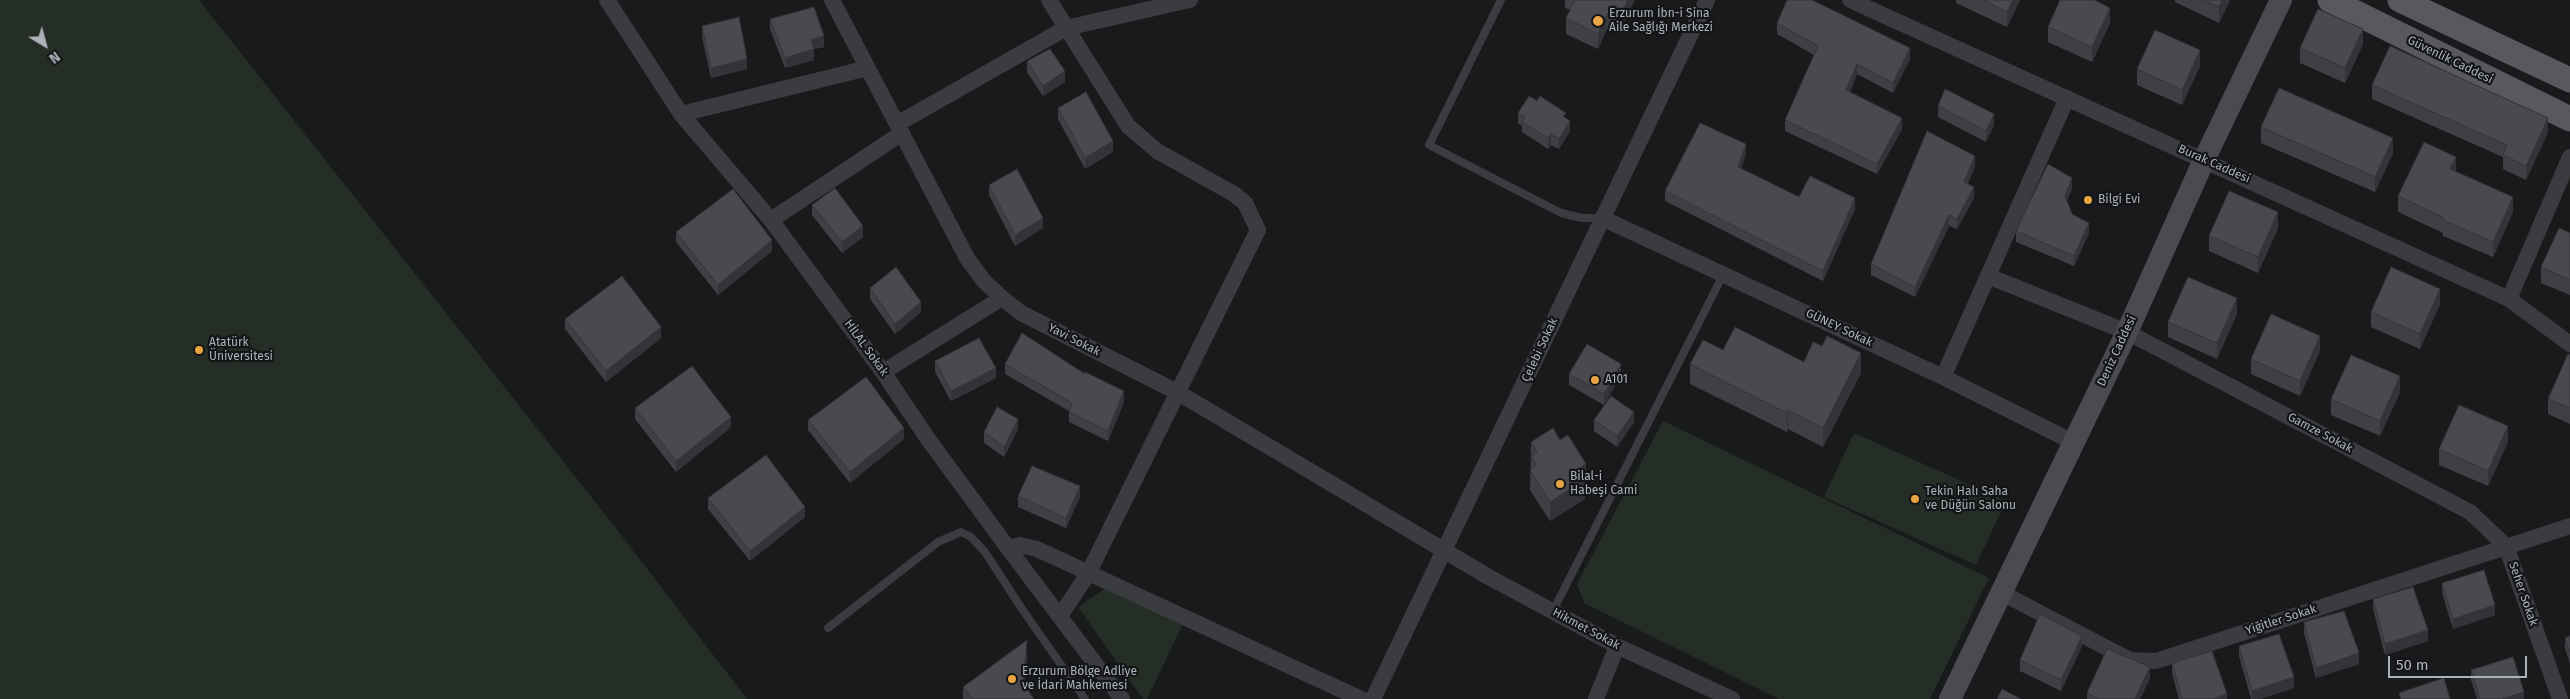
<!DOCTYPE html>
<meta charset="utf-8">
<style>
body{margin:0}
#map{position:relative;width:2570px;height:699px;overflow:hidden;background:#191a1b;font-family:"Fira Sans",sans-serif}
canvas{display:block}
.north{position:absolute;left:20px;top:20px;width:50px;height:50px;-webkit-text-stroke:4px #141517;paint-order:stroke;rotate:143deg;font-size:14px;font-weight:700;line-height:20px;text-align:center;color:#adb2ba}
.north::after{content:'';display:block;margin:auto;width:18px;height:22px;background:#adb2ba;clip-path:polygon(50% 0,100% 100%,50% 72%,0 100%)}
.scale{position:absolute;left:2388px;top:656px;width:139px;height:22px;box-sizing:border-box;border:2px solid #adb2ba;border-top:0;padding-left:6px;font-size:15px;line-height:18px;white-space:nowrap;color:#adb2ba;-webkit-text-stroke:4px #141517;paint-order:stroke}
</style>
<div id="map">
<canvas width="2570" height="699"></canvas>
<div class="north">N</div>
<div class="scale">50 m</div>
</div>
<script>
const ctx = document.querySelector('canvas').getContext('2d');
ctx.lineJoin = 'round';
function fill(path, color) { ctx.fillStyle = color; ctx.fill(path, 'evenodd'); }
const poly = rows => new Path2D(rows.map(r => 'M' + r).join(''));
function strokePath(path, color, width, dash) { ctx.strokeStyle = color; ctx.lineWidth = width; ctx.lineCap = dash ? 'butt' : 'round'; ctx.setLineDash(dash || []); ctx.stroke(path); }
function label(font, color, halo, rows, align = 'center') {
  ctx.font = font + ' "Fira Sans",sans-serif'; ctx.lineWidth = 4.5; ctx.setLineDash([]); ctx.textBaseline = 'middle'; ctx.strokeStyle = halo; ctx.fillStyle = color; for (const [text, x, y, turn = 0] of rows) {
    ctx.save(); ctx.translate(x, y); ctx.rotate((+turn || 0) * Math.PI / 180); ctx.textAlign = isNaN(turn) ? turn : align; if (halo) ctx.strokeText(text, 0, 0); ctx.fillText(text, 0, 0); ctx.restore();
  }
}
const green = poly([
 [0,0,199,0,615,527,747,699,0,699],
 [1663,421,1989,578,1930,699,1779,699,1584,603,1577,584],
 [1854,433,2006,501,1976,565,1824,497],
 [1104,589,1183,624,1147,699,1143,699,1078,607]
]);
const lane = poly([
 [1501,0,1429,145,1561,213,1582,218,1602,218],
 [1553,611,1723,275],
 [828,628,938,542,961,532,971,537,985,552,1022,609,1085,699]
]);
const street = poly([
 [607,0,681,114,771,220,883,372,928,439,1008,548,1122,699],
 [832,0,967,258,983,280,1002,298,1021,313,1177,392,1487,576,1617,646,1732,699],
 [1049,0,1128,126,1157,151,1234,194,1245,203,1258,230,1088,574,1060,616],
 [1850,0,2509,299,2570,344],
 [681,114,868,68],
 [897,124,1066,28,1190,0],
 [1602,218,1943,377,2073,442],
 [771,220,902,133],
 [1988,276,2127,332,2470,512,2506,546,2560,699],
 [2509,299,2570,157],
 [883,372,1002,298],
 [1943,377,2067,98],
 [1008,548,1020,545,1037,549,1361,699],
 [2000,592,2130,660,2156,661,2570,526],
 [1373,699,1707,0],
 [1596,699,1617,646]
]);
const secondary = poly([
 [1950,699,2127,332,2204,160,2281,0]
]);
const primary = poly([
 [2330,0,2570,119],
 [2400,0,2570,80]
]);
const wall = poly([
 [1565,0,1634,0,1634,2,1618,34,1607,29,1598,49,1566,34,1566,18,1570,10,1565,8],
 [1956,0,2020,0,2007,27,1956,3],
 [2175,0,2230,0,2219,23,2175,2],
 [770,19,824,47,814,49,814,60,785,68,770,29],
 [1777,23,1910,59,1893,93,1857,74,1850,92,1902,129,1877,174,1785,131,1785,120,1814,55,1777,34],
 [2110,23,2092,62,2048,42,2048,27],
 [702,26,747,69,711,78,702,37],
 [2363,44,2345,83,2300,63,2300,48],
 [1027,61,1065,82,1043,96,1027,72],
 [2200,66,2182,105,2137,85,2137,69],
 [2372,85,2548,132,2526,180,2503,169,2503,157,2372,99],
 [1938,106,1994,125,1986,142,1938,117],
 [1058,108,1113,152,1085,169,1058,119],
 [1518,113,1566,118,1570,131,1559,149,1551,145,1548,149,1522,132,1522,126,1518,123],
 [2261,127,2393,153,2375,192,2261,143],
 [1746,154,1741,168,1799,197,1855,209,1823,281,1665,201,1665,191],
 [1975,166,1968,184,1974,198,1957,229,1949,226,1915,297,1871,275,1871,264],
 [2456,172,2513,212,2493,257,2443,236,2443,233,2398,212,2398,196],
 [989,185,1043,228,1015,246,989,195],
 [2072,188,2067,201,2072,214,2089,233,2074,266,2016,242,2016,231],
 [812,205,863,237,842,253,812,215],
 [2278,228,2258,273,2209,251,2209,236],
 [676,232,772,251,718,295,676,242],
 [2570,233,2570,295,2541,283,2541,267],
 [870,288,921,312,895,334,870,299],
 [2440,304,2420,349,2371,327,2371,312],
 [2237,314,2217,359,2168,337,2168,322],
 [565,319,661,338,606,382,565,329],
 [1723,350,1804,362,1861,373,1823,447,1788,429,1787,432,1690,384,1690,364],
 [2320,351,2300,396,2251,374,2251,359],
 [2570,355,2570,424,2548,414,2548,399],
 [935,361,996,378,951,401,935,372],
 [1005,364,1124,402,1108,441,1069,422,1069,411,1005,374],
 [1569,374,1621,375,1604,405,1569,385],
 [2400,392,2380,436,2331,415,2331,399],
 [635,408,731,427,676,472,635,419],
 [808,420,904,439,850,483,808,430],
 [1594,420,1634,422,1617,447,1594,431],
 [1018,429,1004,457,984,443,984,432],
 [1531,442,1586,483,1585,484,1585,499,1550,521,1530,490],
 [2508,442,2488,486,2439,465,2439,449],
 [1018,496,1080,497,1066,528,1018,507],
 [708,498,805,517,750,561,708,509],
 [2442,583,2495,615,2453,629,2442,593],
 [2373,599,2428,641,2385,655,2373,609],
 [2304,622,2359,664,2316,678,2304,633],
 [2570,636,2570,664,2565,648,2565,638],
 [2082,646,2061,691,2020,671,2020,660],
 [2239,646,2294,688,2260,699,2251,699,2239,656],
 [1027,660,1024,686,1034,699,963,699,963,687],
 [2172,663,2227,699,2179,699,2172,673],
 [2471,670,2524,699,2477,699,2471,680],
 [2150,678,2140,699,2087,699,2087,693]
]);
const shadedWall = poly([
 [1628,0,1634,0,1634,2,1618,34,1618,19],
 [2013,0,2020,0,2007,27,2007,12],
 [2222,0,2230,0,2219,23,2219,7],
 [2110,8,2110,23,2092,62,2092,47],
 [1607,14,1607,29,1598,49,1598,34],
 [2363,29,2363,44,2345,83,2345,68],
 [824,36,824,47,814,49,814,60,785,68,785,58,811,40],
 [1910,48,1910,59,1893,93,1893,83],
 [2200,50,2200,66,2182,105,2182,90],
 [747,59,747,69,711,78,711,68],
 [1857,64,1857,74,1846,101,1846,90],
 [1065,71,1065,82,1043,96,1043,86],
 [1994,114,1994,125,1986,142,1986,131],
 [1902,118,1902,129,1877,174,1877,164],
 [2548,118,2548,132,2526,180,2526,166],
 [1570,121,1570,131,1559,149,1559,139],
 [1551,134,1551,145,1548,149,1548,138],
 [2393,138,2393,153,2375,192,2375,177],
 [1113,141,1113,152,1085,169,1085,158],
 [1746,144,1746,154,1738,177,1738,167],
 [1975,156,1975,166,1964,192,1964,182],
 [2456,157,2456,173,2450,169],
 [2072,178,2072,188,2065,206,2065,196],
 [1974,187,1974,198,1957,229,1957,219],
 [2513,197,2513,212,2493,257,2493,242],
 [1855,198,1855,209,1823,281,1823,271],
 [2278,212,2278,228,2258,273,2258,257],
 [1949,215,1949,226,1915,297,1915,287],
 [1043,218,1043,228,1015,246,1015,235],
 [2089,223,2089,233,2074,266,2074,256],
 [863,226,863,237,842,253,842,242],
 [772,240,772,251,718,295,718,285],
 [2440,289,2440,304,2420,349,2420,334],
 [2237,298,2237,314,2217,359,2217,343],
 [921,302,921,312,895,334,895,324],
 [661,327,661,338,606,382,606,371],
 [2320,336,2320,351,2300,396,2300,381],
 [1861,353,1861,373,1823,447,1823,428],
 [1621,364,1621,375,1604,405,1604,394],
 [996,368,996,378,951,401,951,391],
 [2400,376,2400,392,2380,436,2380,421],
 [1124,391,1124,402,1108,441,1108,431],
 [1788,410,1788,429,1787,432,1787,413],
 [1634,412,1634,422,1617,447,1617,436],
 [731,417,731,427,676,472,676,461],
 [1018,419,1018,429,1004,457,1004,447],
 [2508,426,2508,442,2488,486,2488,471],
 [904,428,904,439,850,483,850,472],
 [1586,464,1585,499,1550,521,1550,502,1578,469],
 [1080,486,1080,497,1066,528,1066,518],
 [805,507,805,517,750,561,750,551],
 [2495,605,2495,615,2453,629,2453,619],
 [2428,630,2428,641,2385,655,2385,644],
 [2082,636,2082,646,2061,691,2061,680],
 [1027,640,1027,660,1023,699,1023,683],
 [2359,653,2359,664,2316,678,2316,668],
 [2150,667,2150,678,2140,699,2135,699],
 [2294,677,2294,688,2260,699,2252,699,2252,691],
 [2524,692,2524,699,2502,699],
 [2227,694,2227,699,2213,699]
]);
const building = poly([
 [1575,0,1628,0,1618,19,1607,14,1598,34,1566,18,1575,0],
 [1787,0,1812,0,1910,48,1893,83,1857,64,1846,90,1902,118,1877,164,1785,120,1818,46,1777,23,1787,0],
 [1983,0,2013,0,2007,12,1983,0],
 [2060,0,2094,0,2110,8,2092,47,2048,27,2060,0],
 [2203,0,2222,0,2219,7,2203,0],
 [814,7,824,36,811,40,814,49,785,58,770,19,814,7],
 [2318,9,2363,29,2345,68,2300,48,2318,9],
 [739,17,747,59,711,68,702,26,739,17],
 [2155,30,2200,50,2182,90,2137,69,2155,30],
 [2390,46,2548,118,2526,166,2503,155,2507,145,2372,85,2390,46],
 [1050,49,1065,71,1043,86,1027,61,1050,49],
 [2279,88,2393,138,2375,177,2261,127,2279,88],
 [1945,89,1994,114,1986,131,1938,106,1945,89],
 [1086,92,1113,141,1085,158,1058,108,1086,92],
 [1529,96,1537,101,1540,96,1566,113,1563,116,1570,121,1559,139,1551,134,1548,138,1522,122,1525,117,1518,113,1529,96],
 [1700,123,1746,144,1738,167,1799,197,1810,176,1855,198,1823,271,1665,191,1700,123],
 [1927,131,1975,156,1964,182,1974,187,1957,219,1949,215,1915,287,1871,264,1927,131],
 [2424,142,2456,157,2450,169,2513,197,2493,242,2443,220,2444,218,2398,196,2424,142],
 [2048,164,2072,178,2065,196,2072,214,2089,223,2074,256,2016,231,2048,164],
 [1017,169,1043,218,1015,235,989,185,1017,169],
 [835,188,863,226,842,242,812,205,835,188],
 [733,189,772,240,718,285,676,232,733,189],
 [2229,191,2278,212,2258,257,2209,236,2229,191],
 [2559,228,2570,233,2570,280,2541,267,2559,228],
 [896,267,921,302,895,324,870,288,896,267],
 [2391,267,2440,289,2420,334,2371,312,2391,267],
 [622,276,661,327,606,371,565,319,622,276],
 [2188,277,2237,298,2217,343,2168,322,2188,277],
 [2271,314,2320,336,2300,381,2251,359,2271,314],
 [1735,327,1804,362,1813,342,1822,346,1827,336,1861,353,1823,428,1788,410,1787,413,1690,364,1703,340,1723,350,1735,327],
 [1022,333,1085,374,1085,372,1124,391,1108,431,1069,412,1072,403,1005,364,1022,333],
 [979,338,996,368,951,391,935,361,979,338],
 [1587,344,1621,364,1604,394,1569,374,1587,344],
 [2568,354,2570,355,2570,408,2548,399,2568,354],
 [2351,355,2400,376,2380,421,2331,399,2351,355],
 [692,366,731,417,676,461,635,408,692,366],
 [866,377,904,428,850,472,808,420,866,377],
 [1611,396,1634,412,1617,436,1594,420,1611,396],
 [2459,405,2508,426,2488,471,2439,449,2459,405],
 [997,407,1018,419,1004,447,984,432,997,407],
 [1553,428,1560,440,1568,435,1586,464,1578,469,1585,479,1550,502,1530,470,1536,465,1531,456,1537,452,1531,442,1553,428],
 [766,455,805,507,750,551,708,498,766,455],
 [1032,466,1080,486,1066,518,1018,496,1032,466],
 [2484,570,2495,605,2453,619,2442,583,2484,570],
 [2413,587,2428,630,2385,644,2373,599,2413,587],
 [2344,611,2359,653,2316,668,2304,622,2344,611],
 [2040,614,2082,636,2061,680,2020,660,2040,614],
 [2279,634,2294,677,2252,691,2239,646,2279,634],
 [2570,636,2570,653,2565,638,2570,636],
 [1027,640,1023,683,1034,699,973,699,963,687,1027,640],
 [2107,649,2150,667,2135,699,2099,699,2087,693,2107,649],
 [2212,651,2227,694,2213,699,2182,699,2172,663,2212,651],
 [2513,657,2524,692,2502,699,2480,699,2471,670,2513,657],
 [2444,678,2450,699,2401,699,2399,693,2444,678],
 [2002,689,2021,699,1997,699,2002,689]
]);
const markers = [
 [1598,21,6,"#e9a544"],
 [2088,200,5,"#e9a544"],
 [199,350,5,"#e9a544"],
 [1595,380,5,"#e9a544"],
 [1560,484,5,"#e9a544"],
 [1915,499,5,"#e9a544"],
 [1012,679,5,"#e9a544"]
];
const poiNames = [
 ["Erzurum İbn-i Sina",1609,14],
 ["Aile Sağlığı Merkezi",1609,28],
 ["Bilgi Evi",2098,200],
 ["Atatürk",209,343],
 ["Üniversitesi",209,357],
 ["A101",1605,380],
 ["Bilal-i",1570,477],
 ["Habeşi Cami",1570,491],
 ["Tekin Halı Saha",1925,492],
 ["ve Düğün Salonu",1925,506],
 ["Erzurum Bölge Adliye",1022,672],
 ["ve İdari Mahkemesi",1022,686]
];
const streetNames = [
 ["Güvenlik Caddesi",2450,60,26],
 ["Burak Caddesi",2214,164,24],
 ["GÜNEY Sokak",1839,328,25],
 ["Yavi Sokak",1074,340,27],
 ["HİLAL Sokak",866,348,54],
 ["Çelebi Sokak",1540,350,-65],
 ["Deniz Caddesi",2117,351,-65],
 ["Gamze Sokak",2320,433,28],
 ["Seher Sokak",2523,594,71],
 ["Yiğitler Sokak",2281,620,-18],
 ["Hikmet Sokak",1586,629,28]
];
fill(green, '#252e26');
strokePath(lane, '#3b3c40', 8);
strokePath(street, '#3b3c40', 16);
strokePath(secondary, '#494b50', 22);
strokePath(primary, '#57595f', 25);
fill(wall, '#3e4043');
fill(shadedWall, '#323437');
fill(building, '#484a4e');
strokePath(building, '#323437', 1);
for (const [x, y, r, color] of markers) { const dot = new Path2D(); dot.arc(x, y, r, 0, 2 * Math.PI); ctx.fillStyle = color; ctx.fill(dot); strokePath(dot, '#141517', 2); }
label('12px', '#adb2ba', '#141517', poiNames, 'left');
label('12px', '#adb2ba', '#141517', streetNames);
</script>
